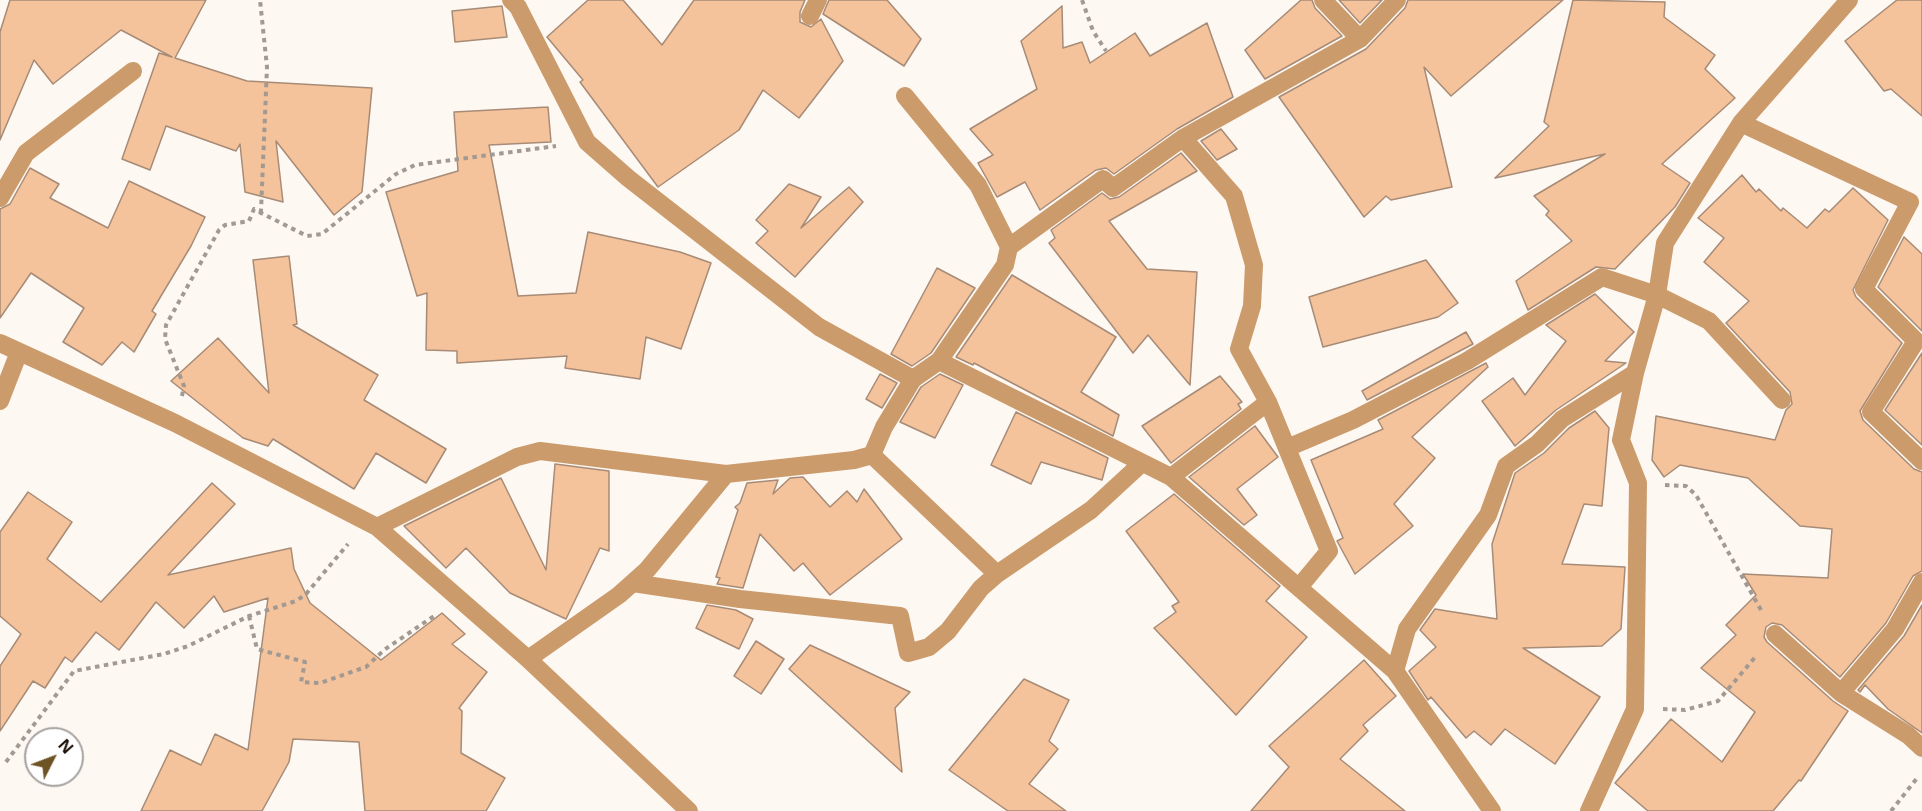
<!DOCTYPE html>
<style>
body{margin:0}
#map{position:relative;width:1922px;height:811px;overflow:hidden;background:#fef8f3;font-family:"Open Sans",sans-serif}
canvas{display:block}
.north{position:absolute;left:24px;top:727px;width:60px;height:60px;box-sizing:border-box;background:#fff;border:2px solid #a6a29f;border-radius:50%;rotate:48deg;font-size:16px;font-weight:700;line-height:24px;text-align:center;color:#21160e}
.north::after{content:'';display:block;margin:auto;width:21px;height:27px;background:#6e5325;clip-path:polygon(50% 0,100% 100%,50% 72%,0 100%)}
</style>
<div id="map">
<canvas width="1922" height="811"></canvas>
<div class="north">N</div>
</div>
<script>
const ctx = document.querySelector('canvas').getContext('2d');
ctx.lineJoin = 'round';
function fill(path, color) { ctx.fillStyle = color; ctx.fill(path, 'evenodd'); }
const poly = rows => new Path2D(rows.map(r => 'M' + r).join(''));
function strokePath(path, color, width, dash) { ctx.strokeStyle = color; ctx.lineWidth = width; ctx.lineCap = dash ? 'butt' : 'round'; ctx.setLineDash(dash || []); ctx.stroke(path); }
const building = poly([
 [10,0,206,0,175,58,247,81,372,88,362,192,334,215,276,141,283,202,245,192,240,144,236,151,166,126,150,170,122,159,159,53,172,57,121,30,53,84,34,60,0,140,0,32,10,0],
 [588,0,623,0,662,45,694,0,805,0,800,12,800,22,811,27,821,19,843,61,799,118,763,90,739,130,658,187,580,82,583,80,547,37,588,0],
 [829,0,887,0,921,39,904,66,823,14,829,0],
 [1301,0,1312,0,1315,8,1342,36,1265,79,1245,50,1301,0],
 [1339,0,1382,0,1360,23,1339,0],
 [1408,0,1563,0,1451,96,1424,67,1452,187,1391,200,1386,196,1364,217,1279,97,1366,49,1405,8,1408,0],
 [1573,0,1665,2,1664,17,1715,55,1705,69,1735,98,1662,164,1690,183,1675,207,1615,269,1596,267,1528,310,1516,281,1572,241,1546,215,1549,211,1534,196,1605,154,1495,178,1549,126,1544,122,1573,0],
 [1897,0,1922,0,1922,116,1891,89,1884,91,1845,41,1897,0],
 [502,6,507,37,455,42,452,11,502,6],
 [1062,6,1063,48,1082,42,1090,63,1135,33,1150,56,1207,23,1233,97,1177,129,1114,174,1106,168,1096,170,1040,210,1025,182,997,197,978,163,993,155,970,129,1037,89,1021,41,1062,6],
 [548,107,551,142,489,145,518,296,576,293,588,232,680,252,711,263,681,349,646,337,640,379,565,368,567,356,457,363,457,351,426,350,427,293,417,296,386,192,458,171,454,112,548,107],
 [1221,129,1237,149,1217,160,1201,141,1221,129],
 [1181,153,1197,171,1109,221,1147,269,1197,272,1190,385,1148,335,1133,353,1049,243,1055,238,1051,230,1102,193,1110,199,1119,197,1181,153],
 [30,168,59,184,50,198,108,228,129,181,205,217,191,246,152,311,156,314,134,352,122,342,102,365,63,342,84,308,31,273,0,318,0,209,10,204,30,168],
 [1742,175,1756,192,1759,189,1781,211,1783,208,1807,228,1825,209,1829,212,1853,188,1888,220,1853,290,1856,297,1902,343,1860,411,1863,420,1914,469,1922,472,1922,571,1913,576,1886,623,1840,677,1782,625,1772,623,1766,627,1764,637,1767,642,1833,701,1848,711,1801,781,1799,780,1773,811,1648,811,1615,783,1671,719,1722,762,1755,712,1701,668,1736,635,1726,625,1756,595,1743,574,1828,578,1832,529,1800,526,1748,478,1680,465,1664,477,1652,460,1656,416,1775,440,1786,410,1792,404,1790,392,1726,323,1749,301,1704,262,1724,238,1698,218,1742,175],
 [789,184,821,197,801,228,849,187,863,202,795,277,756,243,768,231,756,220,789,184],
 [1904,237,1922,254,1922,331,1878,287,1904,237],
 [289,256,297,324,293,325,378,375,364,400,446,449,426,483,376,453,354,489,273,439,268,446,243,438,171,381,218,338,269,393,253,260,289,256],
 [1426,260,1458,303,1438,317,1323,347,1309,297,1426,260],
 [937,268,975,288,931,353,912,366,891,354,937,268],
 [1012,275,1116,337,1081,392,1119,415,1113,436,974,363,973,365,956,357,1012,275],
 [1595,294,1634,332,1605,361,1626,363,1556,410,1515,446,1482,401,1513,378,1525,395,1566,341,1546,325,1595,294],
 [1466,332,1473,344,1367,400,1362,391,1466,332],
 [1922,353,1922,445,1885,410,1922,353],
 [1486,363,1488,367,1412,437,1435,458,1394,504,1413,526,1355,574,1337,541,1343,538,1311,460,1383,429,1378,420,1486,363],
 [880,374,897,383,882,408,866,399,880,374],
 [940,374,963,385,935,438,900,422,921,387,940,374],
 [1220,376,1242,402,1238,404,1241,409,1171,463,1142,426,1220,376],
 [1595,411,1609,428,1602,506,1584,504,1562,564,1625,567,1621,629,1602,646,1523,648,1600,697,1555,764,1505,729,1491,745,1474,731,1466,738,1431,697,1428,700,1409,671,1436,647,1420,630,1435,609,1497,619,1492,544,1515,473,1544,453,1569,428,1595,411],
 [1016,412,1108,458,1102,480,1041,462,1031,484,991,465,1016,412],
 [1255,426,1278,457,1237,489,1257,515,1244,525,1189,477,1255,426],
 [555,464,609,471,609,551,600,548,566,619,510,593,466,548,446,568,404,526,501,478,546,570,555,464],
 [803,477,830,507,847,491,857,502,864,489,902,539,830,595,803,563,794,571,760,534,743,588,717,584,720,578,716,577,738,510,735,507,740,503,747,483,778,480,773,494,790,478,803,477],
 [212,483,235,504,168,575,291,548,294,569,310,603,381,660,442,613,465,634,452,644,487,672,459,708,462,711,461,753,505,778,486,811,365,811,359,742,293,739,289,762,262,811,141,811,170,750,201,765,215,734,248,750,268,598,224,612,214,596,184,628,156,602,119,650,96,632,72,662,65,657,45,688,33,681,0,731,0,666,21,634,0,616,0,532,28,492,72,522,47,559,101,602,212,483],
 [1174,494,1280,586,1266,601,1307,637,1236,715,1154,628,1176,612,1172,606,1179,602,1126,531,1174,494],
 [707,605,736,610,753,619,739,649,696,628,707,605],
 [1922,605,1922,733,1888,709,1865,685,1860,692,1858,690,1904,636,1922,605],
 [756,641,784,659,761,694,734,676,756,641],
 [810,645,910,692,895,708,902,772,789,669,810,645],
 [1364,660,1396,696,1363,725,1368,731,1340,759,1405,811,1251,811,1289,767,1269,746,1364,660],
 [1024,679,1069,700,1049,741,1058,749,1029,784,1066,811,1008,811,949,770,1024,679]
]);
const path = poly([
 [1082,0,1093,31,1106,51],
 [259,212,307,236,322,234,396,174,415,165,556,146],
 [182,396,184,386,165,339,166,325,219,230,225,225,249,221,254,209,261,211,267,67,260,0],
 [1665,485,1686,486,1696,495,1761,610],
 [249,616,257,649,305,662,301,682,320,683,366,667,384,650,434,616],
 [1663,709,1685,710,1718,701,1757,655],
 [6,762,74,671,164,654,188,646,249,616,296,601,306,594,348,544],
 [1891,811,1918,777]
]);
const minor = poly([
 [511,0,518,7,587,142,628,178,819,327,913,379],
 [1323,0,1360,39],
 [810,16,818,0],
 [1741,123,1910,202,1864,289,1916,341,1871,412,1922,461],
 [1183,138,1234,196,1254,265,1252,306,1239,349,1268,402,1329,551,1300,586],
 [0,198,26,153,133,71],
 [1009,247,1103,179,1113,188,1183,138,1360,39,1397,0],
 [0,343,175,423,377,527,528,659,689,811],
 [939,361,1171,477,1395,671,1492,811],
 [0,401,19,352],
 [1287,448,1353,420,1467,361,1602,277,1657,295,1709,321,1782,400],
 [872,455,884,427,913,379,939,361,1005,265,1009,247,978,185,905,96],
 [872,455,997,574],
 [1171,477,1268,402],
 [377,527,517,457,540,451,726,474,854,460,872,455],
 [633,583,740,599,900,616,908,653,929,647,948,631,981,588,997,574,1091,510,1142,463],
 [1775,634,1841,693,1908,735,1922,748],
 [528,659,619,595,647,570,726,474],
 [1395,671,1407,629,1488,515,1506,466,1537,444,1562,419,1635,373],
 [1841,693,1895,629,1922,582],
 [1589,811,1635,709,1638,483,1621,440,1635,373,1657,295,1665,243,1741,123,1849,0]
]);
fill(building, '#f5c39b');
strokePath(building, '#a78b76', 1.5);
strokePath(path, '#a19992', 4, [4.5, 4.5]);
strokePath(minor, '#cb9b6b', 18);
</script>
